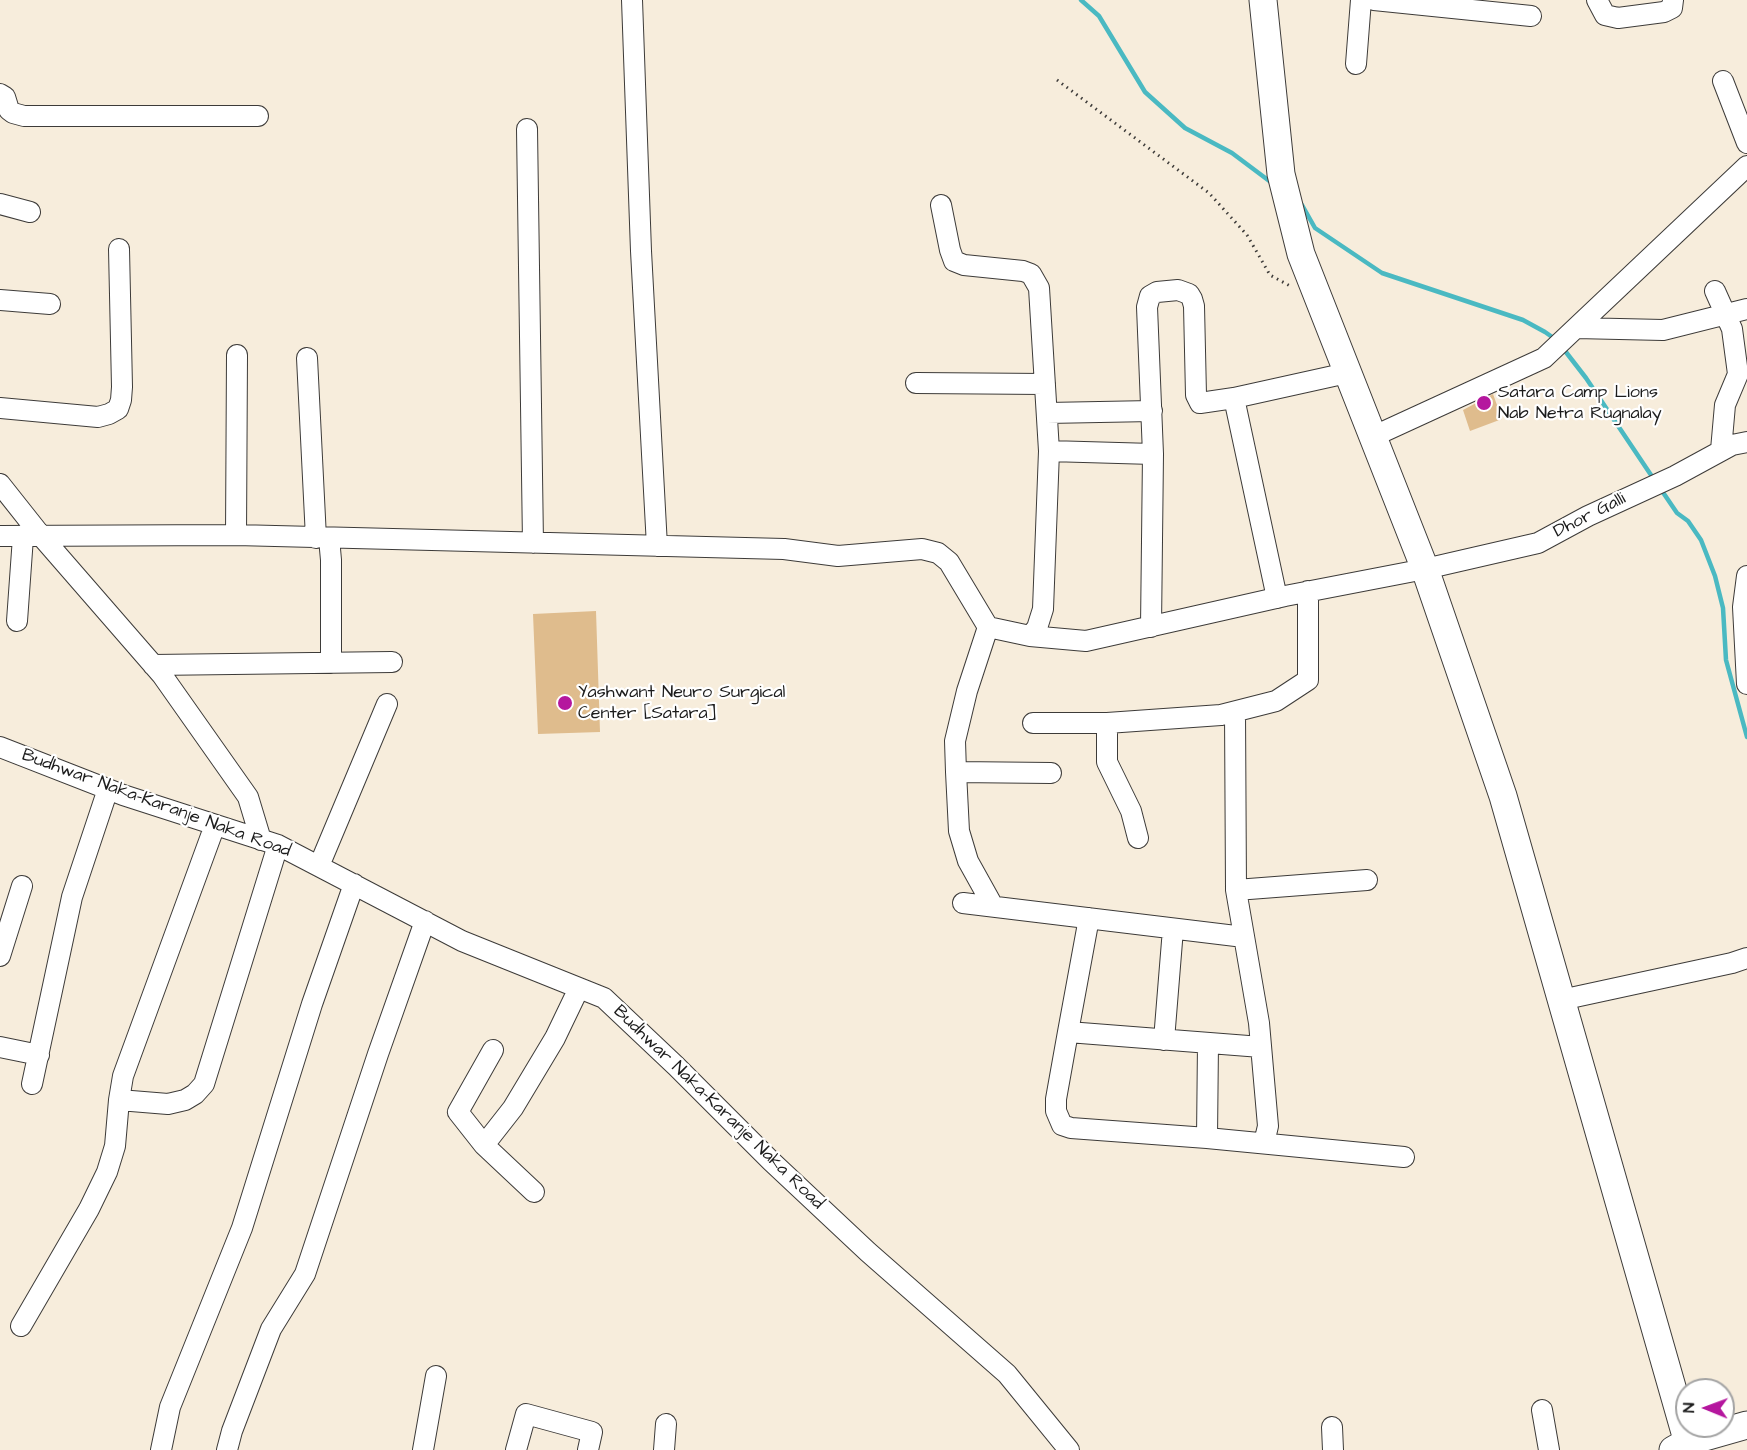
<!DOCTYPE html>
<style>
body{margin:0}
#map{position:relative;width:1747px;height:1450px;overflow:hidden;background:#f7eddc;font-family:"Architects Daughter",sans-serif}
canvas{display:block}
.north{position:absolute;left:1675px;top:1378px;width:60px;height:60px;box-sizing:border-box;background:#fff;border:2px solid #a4a4a4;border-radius:50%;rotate:271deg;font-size:16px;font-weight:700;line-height:24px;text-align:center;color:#1c1c1c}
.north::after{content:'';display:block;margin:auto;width:21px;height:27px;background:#b5179e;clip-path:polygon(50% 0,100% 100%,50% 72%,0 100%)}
</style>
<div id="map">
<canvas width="1747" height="1450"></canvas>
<div class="north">N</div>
</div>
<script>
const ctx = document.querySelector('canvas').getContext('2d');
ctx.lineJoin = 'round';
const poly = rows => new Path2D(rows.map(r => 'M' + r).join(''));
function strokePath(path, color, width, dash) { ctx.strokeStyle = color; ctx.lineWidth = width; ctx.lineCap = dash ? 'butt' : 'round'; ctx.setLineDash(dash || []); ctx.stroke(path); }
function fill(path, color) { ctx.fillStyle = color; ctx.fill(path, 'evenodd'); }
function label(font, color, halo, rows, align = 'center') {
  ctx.font = font + ' "Architects Daughter",sans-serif'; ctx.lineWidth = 4.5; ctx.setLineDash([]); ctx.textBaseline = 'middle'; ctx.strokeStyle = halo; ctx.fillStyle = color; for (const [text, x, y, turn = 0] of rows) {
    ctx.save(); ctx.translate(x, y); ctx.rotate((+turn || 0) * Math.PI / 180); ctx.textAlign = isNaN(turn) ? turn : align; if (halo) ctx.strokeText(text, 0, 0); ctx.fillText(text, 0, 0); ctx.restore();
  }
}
const stream = poly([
 [1081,0,1099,16,1145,92,1185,128,1232,153,1272,183],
 [1298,202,1302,205,1315,228,1382,273,1523,320,1545,332,1555,339],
 [1562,347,1586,378,1655,481],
 [1660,488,1677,513,1688,521,1701,540,1715,576,1723,608,1726,660,1747,737]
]);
const building = poly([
 [1493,394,1502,419,1470,431,1463,410],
 [596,611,600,732,538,734,533,614]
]);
const path = poly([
 [1057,80,1209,193,1247,235,1270,275,1292,287]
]);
const minor = poly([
 [632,0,641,251,657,546],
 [1374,0,1531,16],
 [1597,0,1605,15,1618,18,1664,12,1672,8,1673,0],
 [1356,64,1361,0],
 [1723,81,1747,143],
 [0,94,5,97,9,110,13,113,24,116,258,116],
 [527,129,533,543],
 [0,204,30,212],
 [1715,291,1732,329,1738,374,1725,405,1721,450],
 [0,300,50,304],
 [1576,328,1663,330,1747,309],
 [307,358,316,538],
 [916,383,1045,384],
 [1234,398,1277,598],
 [0,408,98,417,109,414,118,409,121,400,122,387,119,249],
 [1047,413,1152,411],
 [1372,437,1544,358,1747,166],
 [1049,451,1153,454],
 [0,484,42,537,162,675,248,797,261,840],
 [236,535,237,355],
 [0,536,236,535,784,549,838,556,922,549,938,553,949,562,988,627,1030,636,1037,628,1043,609,1049,451,1039,288,1031,274,1023,271,964,265,954,261,950,250,941,205],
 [329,538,331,560,331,663],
 [1747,576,1743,607,1747,684],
 [17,621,23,537],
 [988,627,967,691,955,741,956,772,959,831,968,861,993,906],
 [1151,627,1153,454,1147,307,1150,296,1157,292,1178,290,1189,294,1192,299,1194,306,1196,395,1200,403,1234,398,1347,373],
 [1030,636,1086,641,1285,596,1425,569,1538,543,1588,516,1675,476,1732,445,1747,442],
 [153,665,392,662],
 [1235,712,1236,890,1259,1023,1268,1126,1264,1143],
 [1033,723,1107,723,1221,715,1276,701,1308,680,1308,591],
 [1107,723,1107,762,1131,811,1138,838],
 [0,747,123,795,278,845,462,941,604,998,676,1066,771,1161,868,1252,1007,1374,1069,1450],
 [956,772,1051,773],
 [319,866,387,704],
 [1236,890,1367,880],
 [963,903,1244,937],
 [1089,918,1068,1032,1261,1047],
 [0,956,22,886],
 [1561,1000,1732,963,1747,958],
 [1068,1032,1056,1099,1056,1111,1062,1125,1071,1128,1207,1138,1404,1157],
 [1164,1040,1173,929],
 [0,1047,39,1055],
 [493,1050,458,1112,484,1145,534,1192],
 [32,1084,72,897,108,789],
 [119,1100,168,1104,185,1100,195,1094,204,1084,278,845],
 [1207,1138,1208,1043],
 [484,1145,513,1108,555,1038,579,988],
 [21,1326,89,1209,107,1172,115,1146,119,1100,123,1076,215,825],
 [1542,1410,1549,1450],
 [1332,1427,1333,1450],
 [161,1450,170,1407,242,1228,312,1004,354,884],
 [227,1450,232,1431,271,1329,305,1274,378,1054,425,921],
 [423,1450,436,1376],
 [516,1450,526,1414,592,1432,588,1450],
 [664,1450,666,1424]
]);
const secondary = poly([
 [1263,0,1281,174,1301,254,1425,569,1503,796,1690,1450],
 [1673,1450,1687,1442,1747,1425]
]);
const markers = [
 [1484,403,8,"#b5179e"],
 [565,703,8,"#b5179e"]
];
const poiNames = [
 ["Satara Camp Lions",1498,393],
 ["Nab Netra Rugnalay",1498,414],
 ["Yashwant Neuro Surgical",578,693],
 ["Center [Satara]",578,714]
];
const streetNames = [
 ["Dhor Galli",1590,516,-27],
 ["Budhwar Naka-Karanje Naka Road",156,804,20],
 ["Budhwar Naka-Karanje Naka Road",718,1108,44]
];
strokePath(stream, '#4ab9c2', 4.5);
fill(building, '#dfbc8d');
strokePath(minor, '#3d3b39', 22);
strokePath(secondary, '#3d3b39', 29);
strokePath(path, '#3d3b39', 3, [1.5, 4.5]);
strokePath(minor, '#fff', 20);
strokePath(secondary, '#fff', 27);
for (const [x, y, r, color] of markers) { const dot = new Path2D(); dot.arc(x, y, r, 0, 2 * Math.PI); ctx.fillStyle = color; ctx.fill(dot); strokePath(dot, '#fff', 2); }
label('18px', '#1c1c1c', '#fff', poiNames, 'left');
label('18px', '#1c1c1c', '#fff', streetNames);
</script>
